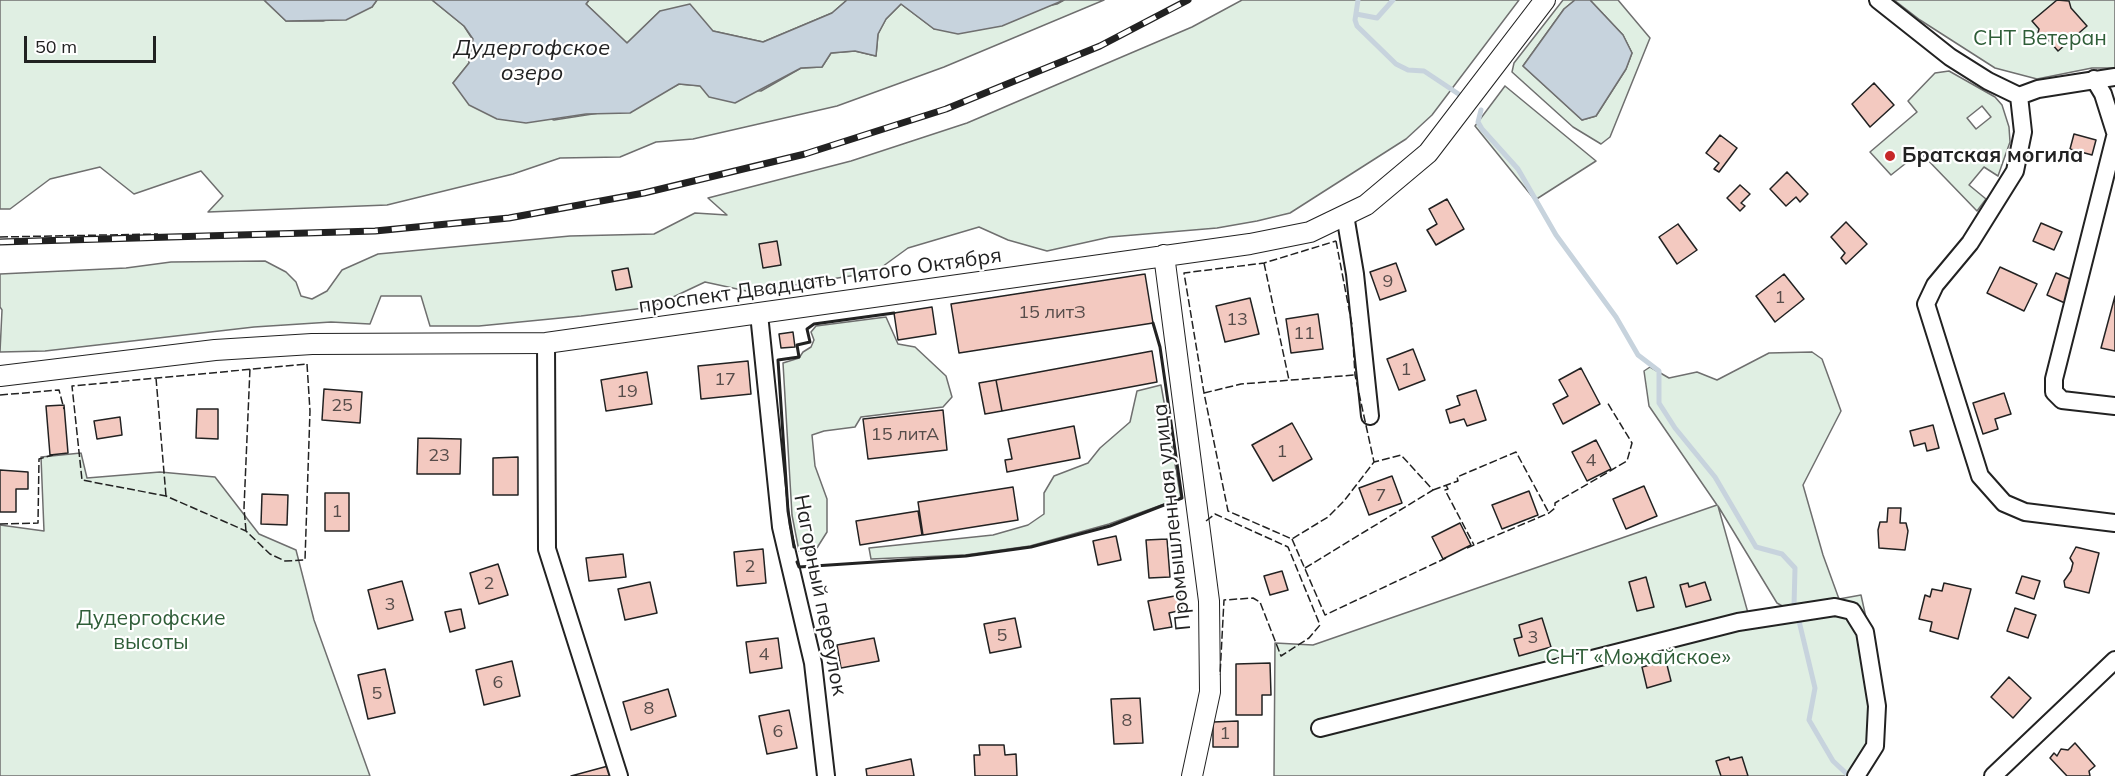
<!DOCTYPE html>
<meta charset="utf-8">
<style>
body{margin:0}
#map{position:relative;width:2115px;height:776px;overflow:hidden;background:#fff;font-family:Mulish,sans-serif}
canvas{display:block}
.scale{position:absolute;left:24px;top:36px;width:132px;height:27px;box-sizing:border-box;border:3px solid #222;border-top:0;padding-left:8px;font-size:18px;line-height:21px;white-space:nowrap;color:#222;-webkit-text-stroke:4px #fff;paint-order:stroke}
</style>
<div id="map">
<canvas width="2115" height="776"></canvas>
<div class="scale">50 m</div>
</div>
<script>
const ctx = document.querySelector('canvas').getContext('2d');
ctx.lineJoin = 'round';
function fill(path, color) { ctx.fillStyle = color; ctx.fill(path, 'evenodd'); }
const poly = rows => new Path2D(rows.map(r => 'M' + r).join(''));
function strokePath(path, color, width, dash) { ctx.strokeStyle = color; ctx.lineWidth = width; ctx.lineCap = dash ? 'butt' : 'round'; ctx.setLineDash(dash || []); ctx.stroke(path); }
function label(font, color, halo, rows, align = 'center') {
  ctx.font = font + ' Mulish,sans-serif'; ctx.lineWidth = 4.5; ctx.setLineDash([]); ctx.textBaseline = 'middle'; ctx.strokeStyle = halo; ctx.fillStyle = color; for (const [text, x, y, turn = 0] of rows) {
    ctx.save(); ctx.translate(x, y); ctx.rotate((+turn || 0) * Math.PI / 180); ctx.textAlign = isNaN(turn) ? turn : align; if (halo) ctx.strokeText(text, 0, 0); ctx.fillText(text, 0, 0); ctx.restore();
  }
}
const green = poly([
 [0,0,264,0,286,21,323,21,372,7,377,0,432,0,464,26,473,40,469,63,453,83,554,120,599,113,656,96,679,84,761,91,801,68,822,67,831,53,855,51,876,56,878,34,886,19,901,4,934,29,1057,4,1064,0,1104,0,944,67,837,106,693,139,656,142,620,157,560,158,513,174,387,205,208,212,223,196,201,171,134,194,100,167,50,179,10,209,0,209,0,0],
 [589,0,847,0,832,13,763,42,713,31,660,11,627,43,586,4,589,0],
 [1242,0,1519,0,1432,115,1406,139,1290,213,1257,221,1217,228,1110,237,1047,251,1008,240,979,227,908,248,875,272,751,292,705,282,652,307,581,316,479,326,430,326,421,296,381,296,370,324,331,322,254,327,45,351,0,352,2,310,0,307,0,274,126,268,171,262,265,261,286,272,296,282,301,296,312,299,327,291,342,270,378,254,570,236,654,234,695,213,727,215,708,198,851,161,967,123,1192,27,1242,0],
 [1563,0,1575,0,1564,9,1523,66,1582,120,1596,116,1626,69,1632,53,1623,35,1590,0,1618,0,1650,38,1610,137,1601,144,1573,127,1512,72,1514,63,1563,0],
 [1894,0,2115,0,2115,68,2092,68,2037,79,1995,68,1920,20,1894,0],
 [1949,71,1995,97,2002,105,2009,127,2010,142,1998,176,1984,167,1969,185,1986,199,1977,211,1920,152,1891,175,1870,152,1917,112,1908,101,1935,73,1949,71],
 [1982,106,1991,117,1976,129,1967,118,1982,106],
 [1505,86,1596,161,1535,200,1475,126,1505,86],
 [886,317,898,344,915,347,946,376,952,397,943,407,861,417,855,427,824,431,812,435,815,466,827,499,827,532,815,551,799,551,792,515,783,363,799,358,803,352,811,347,814,340,811,332,816,326,886,317],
 [1812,352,1822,359,1841,411,1803,485,1823,555,1839,599,1861,595,1884,699,1860,776,1274,776,1275,643,1313,645,1717,505,1649,406,1644,371,1650,367,1669,378,1697,372,1717,380,1769,353,1812,352],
 [1718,506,1777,603,1784,607,1748,613,1718,506],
 [1161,385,1181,498,1109,524,1030,546,965,555,871,559,869,548,993,535,1028,525,1044,514,1044,493,1054,476,1088,463,1100,448,1130,422,1137,391,1161,385],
 [81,453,87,478,160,472,215,477,259,534,296,550,314,620,370,776,0,776,0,525,44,531,41,457,81,453]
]);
const water = poly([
 [264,0,377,0,372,7,346,20,286,21,264,0],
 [432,0,589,0,586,4,627,43,660,11,690,4,713,31,763,42,832,13,847,0,1064,0,1002,26,958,34,934,29,901,4,886,19,878,34,876,56,855,51,831,53,822,67,801,68,735,103,709,97,700,86,679,84,630,113,586,114,526,123,497,119,469,105,453,83,469,63,473,39,464,26,432,0],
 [1575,0,1590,0,1623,35,1632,53,1626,69,1596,116,1582,120,1523,66,1564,9,1575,0]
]);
const stream = poly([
 [1358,0,1355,20,1357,26,1396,64,1408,70,1424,71,1460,95],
 [1356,14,1377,18,1393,0],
 [1481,110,1478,122,1482,129,1518,169,1556,235,1616,317,1638,355,1659,371,1659,403,1675,428,1715,477,1756,547,1782,554,1795,568,1794,606],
 [1799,621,1815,688,1809,720,1833,761,1848,775]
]);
const building = poly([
 [2057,0,2069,1,2071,8,2087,26,2058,51,2045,36,2038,33,2039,29,2032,21,2057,0],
 [1874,83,1894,105,1870,127,1852,104,1874,83],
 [2074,134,2096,140,2092,155,2070,149,2074,134],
 [1720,135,1737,148,1719,172,1714,169,1719,163,1706,153,1720,135],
 [1787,172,1808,194,1800,202,1796,197,1786,206,1770,189,1787,172],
 [1740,185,1750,194,1741,203,1745,206,1740,211,1727,198,1740,185],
 [1447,199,1464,229,1436,245,1427,230,1437,224,1429,209,1447,199],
 [1846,222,1867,244,1846,264,1841,258,1845,253,1831,237,1846,222],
 [2041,223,2062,232,2054,250,2033,241,2041,223],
 [1678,224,1697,250,1677,264,1659,237,1678,224],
 [777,241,781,265,763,268,759,244,777,241],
 [1396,263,1406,291,1380,300,1370,272,1396,263],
 [2000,267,2037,284,2024,311,1987,293,2000,267],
 [628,268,632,287,616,290,612,271,628,268],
 [2056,273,2077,282,2067,304,2047,295,2056,273],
 [1145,274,1153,323,959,353,951,304,1145,274],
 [1784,274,1804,299,1775,322,1756,296,1784,274],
 [2115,296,2115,351,2101,348,2115,296],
 [1250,298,1259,334,1225,342,1216,306,1250,298],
 [932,307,936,334,898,340,894,313,932,307],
 [1318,314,1323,349,1291,353,1286,319,1318,314],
 [793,332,795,347,781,348,779,334,793,332],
 [1413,349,1425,380,1399,390,1387,359,1413,349],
 [1152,351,1157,382,1002,411,996,380,1152,351],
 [748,361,751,394,701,399,698,366,748,361],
 [1581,368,1600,404,1563,424,1553,404,1568,396,1559,380,1581,368],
 [647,372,652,404,606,411,601,380,647,372],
 [996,380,1002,411,985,414,979,383,996,380],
 [324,389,362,392,360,423,322,420,324,389],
 [1476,390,1486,420,1467,426,1464,419,1450,423,1446,410,1460,405,1457,396,1476,390],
 [2004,393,2011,414,1995,419,1998,429,1983,434,1973,403,2004,393],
 [64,405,68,453,50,455,46,406,64,405],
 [197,409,218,409,218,439,196,438,197,409],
 [943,410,947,450,868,459,863,419,943,410],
 [120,417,122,435,97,439,94,421,120,417],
 [1292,423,1312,459,1273,481,1252,445,1292,423],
 [1933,425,1939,448,1927,451,1925,443,1914,446,1910,431,1933,425],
 [1074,426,1080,458,1007,472,1005,460,1012,459,1008,439,1074,426],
 [418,438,461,439,460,474,417,474,418,438],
 [1596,440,1611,469,1587,481,1572,452,1596,440],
 [518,457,518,495,493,495,493,458,518,457],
 [0,470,28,472,28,489,16,489,16,512,0,512,0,470],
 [1392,476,1402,503,1369,515,1359,488,1392,476],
 [1644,486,1657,516,1626,529,1613,499,1644,486],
 [1013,487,1018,520,923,535,918,502,1013,487],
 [1529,491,1538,515,1502,529,1492,505,1529,491],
 [325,493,349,493,349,531,325,531,325,493],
 [262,494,288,495,287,525,261,524,262,494],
 [1888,508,1901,508,1900,523,1906,523,1908,531,1905,550,1879,548,1878,530,1880,522,1887,522,1888,508],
 [918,511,922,535,860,545,856,521,918,511],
 [1460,523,1471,545,1443,559,1432,537,1460,523],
 [1116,536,1121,560,1098,565,1093,541,1116,536],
 [1167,539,1170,577,1149,578,1146,540,1167,539],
 [2076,547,2099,553,2089,593,2065,587,2064,581,2071,571,2073,563,2070,558,2076,547],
 [763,549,766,583,737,586,734,552,763,549],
 [623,554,626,577,589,581,586,558,623,554],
 [498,564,508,595,479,604,470,573,498,564],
 [1282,571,1288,590,1270,595,1264,576,1282,571],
 [2022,576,2040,581,2034,599,2016,593,2022,576],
 [1646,577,1654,607,1637,611,1629,582,1646,577],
 [402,581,413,620,378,629,368,590,402,581],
 [650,582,657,613,625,620,618,589,650,582],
 [1705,582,1711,600,1686,607,1680,585,1688,583,1689,587,1705,582],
 [1944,583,1971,589,1958,639,1930,631,1932,622,1919,619,1925,595,1930,597,1932,589,1942,591,1944,583],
 [1180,595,1182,610,1169,613,1172,627,1154,630,1148,601,1180,595],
 [2015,608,2036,615,2028,638,2007,631,2015,608],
 [461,609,465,628,450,632,445,612,461,609],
 [1015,618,1021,647,990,653,984,624,1015,618],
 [1542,618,1551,647,1519,656,1514,639,1522,637,1519,625,1542,618],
 [778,638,782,668,750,673,746,642,778,638],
 [874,638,879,661,841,668,837,645,874,638],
 [512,661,520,696,484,705,476,670,512,661],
 [1666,661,1671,681,1647,688,1642,667,1666,661],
 [1270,663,1271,695,1262,695,1262,715,1236,715,1236,664,1270,663],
 [385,669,395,713,368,719,358,675,385,669],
 [2009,677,2031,698,2013,718,1991,697,2009,677],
 [668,689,676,716,631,730,623,702,668,689],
 [1140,698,1143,743,1114,744,1111,699,1140,698],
 [789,710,797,748,767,754,759,716,789,710],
 [1238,721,1238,747,1213,747,1213,722,1238,721],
 [2075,743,2095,766,2089,771,2090,776,2067,776,2050,758,2054,753,2057,756,2061,749,2068,750,2075,743],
 [979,745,1004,745,1005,755,1016,754,1017,776,975,776,974,755,980,755,979,745],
 [1729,757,1730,760,1742,757,1748,776,1721,776,1716,761,1729,757],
 [911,759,914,776,867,776,866,769,911,759],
 [608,766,611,776,571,776,608,766]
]);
const minor = poly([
 [1878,0,1950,57,1988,81,2019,96,2038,89,2115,77],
 [2094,79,2103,94,2115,132],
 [2019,96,2023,132,2015,171,1970,243,1935,285,1926,304,1980,476,2004,503,2025,512,2115,523],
 [2115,137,2054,379,2054,392,2062,400,2115,406],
 [1345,215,1355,274,1370,416],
 [759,314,781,527,813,663,826,776],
 [546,343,547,549,619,776],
 [1320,728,1738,622,1835,607,1852,611,1865,632,1877,706,1875,746,1856,776],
 [1993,776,2115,660]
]);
const tertiary = poly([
 [1164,255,1209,601,1210,692,1192,776],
 [0,376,215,350,312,344,546,343,1250,244,1310,232,1366,205,1428,153,1545,0]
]);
const rail = poly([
 [0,242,375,231,509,218,644,193,805,154,946,109,1100,46,1188,0]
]);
const fence = poly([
 [0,237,158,234],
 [1336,241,1352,325,1355,375,1374,462,1344,501,1328,517,1292,539,1228,511,1204,393,1184,273,1264,263,1336,241],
 [1264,263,1289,380],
 [307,364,310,411,305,560,285,561,270,554,246,531,166,496,82,480,72,386,307,364],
 [156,378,166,496],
 [1204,393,1241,384,1355,375],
 [0,395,59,390,64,409],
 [1446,485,1448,489,1445,490,1474,545],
 [1433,490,1458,481,1457,477,1516,452,1549,513],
 [1206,521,1215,514,1288,547,1320,625,1309,638,1281,656,1260,602,1253,598,1224,600,1220,675],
 [0,524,38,523,39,459,53,455],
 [246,531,244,508,250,368],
 [1292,539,1325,615,1446,558],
 [1467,548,1549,513,1555,508,1555,503,1627,461,1632,443,1607,402],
 [1305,568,1433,490,1401,455,1374,462]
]);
const wall = poly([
 [794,547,788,511,778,360,799,357,797,345,810,342,807,329,814,324,894,313],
 [797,562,799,567,966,556,1031,547,1110,526,1182,498,1160,347,1153,323]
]);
const markers = [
 [1890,156,6,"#c62828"]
];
const numberNames = [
 ["9",1388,282],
 ["1",1780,298],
 ["15 литЗ",1052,313],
 ["13",1237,320],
 ["11",1304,334],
 ["1",1406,370],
 ["17",725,380],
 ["19",627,392],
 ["25",342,406],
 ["15 литА",905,435],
 ["1",1282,452],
 ["23",439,456],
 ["4",1591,461],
 ["7",1381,496],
 ["1",337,512],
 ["2",750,567],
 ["2",489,584],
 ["3",390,605],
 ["5",1002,636],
 ["3",1533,638],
 ["4",764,655],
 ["6",498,683],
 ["5",377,694],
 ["8",649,709],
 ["8",1127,721],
 ["6",778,732],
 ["1",1225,734]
];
const parkNames = [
 ["СНТ Ветеран",2040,39],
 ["Дудергофские",151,619],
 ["высоты",151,643],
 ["СНТ «Можайское»",1638,658]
];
const poiNames = [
 ["Братская могила",1902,156]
];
const streetNames = [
 ["проспект Двадцать Пятого Октября",820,281,-8],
 ["Промышленная улица",1172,517,-96],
 ["Нагорный переулок",820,595,79]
];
const waterNames = [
 ["Дудергофское",532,48],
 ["озеро",532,73]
];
fill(green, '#e0efe3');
strokePath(green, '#6f6f6f', 1.5);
fill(water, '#c7d3dd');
strokePath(water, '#6f6f6f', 1.5);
strokePath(stream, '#c7d3dd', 5);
fill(building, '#f3c9c0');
strokePath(building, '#222', 1.5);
strokePath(minor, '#222', 20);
strokePath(tertiary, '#222', 22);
strokePath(minor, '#fff', 16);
strokePath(tertiary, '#fff', 20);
strokePath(rail, '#222', 7);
strokePath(rail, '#fff', 4.5, [14]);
strokePath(fence, '#222', 1.5, [8, 3]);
strokePath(wall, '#222', 3);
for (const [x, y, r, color] of markers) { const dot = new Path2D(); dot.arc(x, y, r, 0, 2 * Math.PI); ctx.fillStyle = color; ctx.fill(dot); strokePath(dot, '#fff', 2); }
label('18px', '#564c4a', null, numberNames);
label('21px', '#2f5e38', '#fff', parkNames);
label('bold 21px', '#222', '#fff', poiNames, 'left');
label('21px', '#222', '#fff', streetNames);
label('italic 22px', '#222', '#fff', waterNames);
</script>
